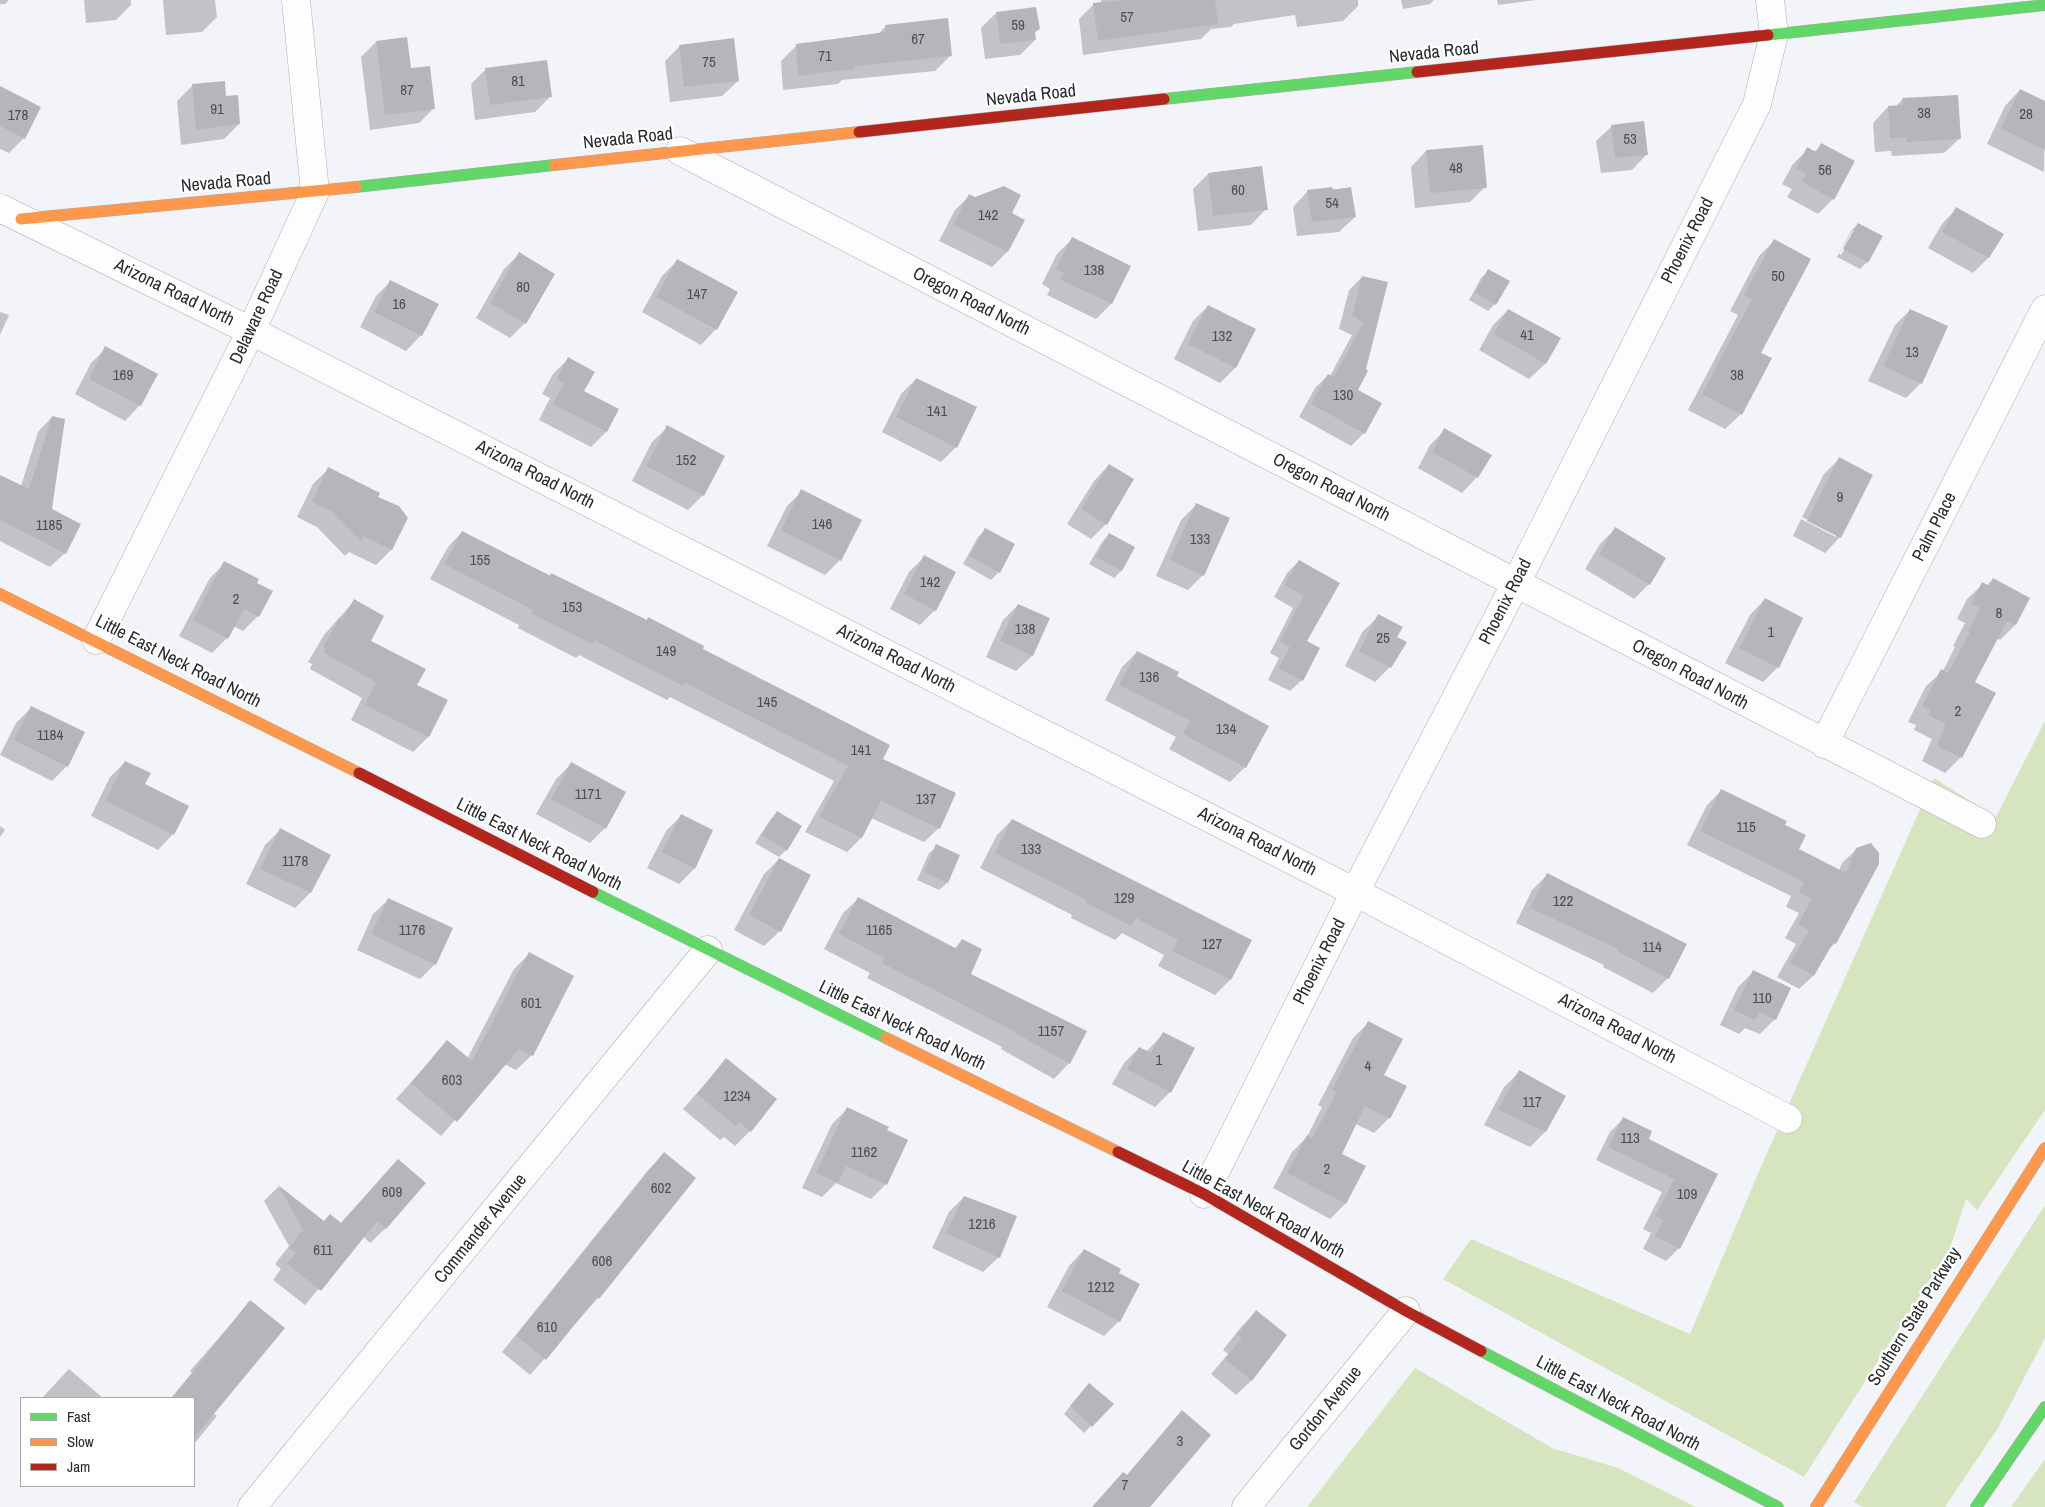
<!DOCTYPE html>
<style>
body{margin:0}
#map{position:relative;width:2045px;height:1507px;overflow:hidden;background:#f2f4fa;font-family:"Archivo Narrow",sans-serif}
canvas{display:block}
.legend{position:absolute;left:20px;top:1397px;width:175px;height:90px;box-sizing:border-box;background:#fff;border:1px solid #aaabac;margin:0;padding:6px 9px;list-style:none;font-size:15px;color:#2b2c30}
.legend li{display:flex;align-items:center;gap:10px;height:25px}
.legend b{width:25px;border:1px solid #aaabac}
</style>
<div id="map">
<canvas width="2045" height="1507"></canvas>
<ul class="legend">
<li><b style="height:6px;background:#63d668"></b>Fast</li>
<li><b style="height:6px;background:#ff974d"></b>Slow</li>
<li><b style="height:6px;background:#b3261e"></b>Jam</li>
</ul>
</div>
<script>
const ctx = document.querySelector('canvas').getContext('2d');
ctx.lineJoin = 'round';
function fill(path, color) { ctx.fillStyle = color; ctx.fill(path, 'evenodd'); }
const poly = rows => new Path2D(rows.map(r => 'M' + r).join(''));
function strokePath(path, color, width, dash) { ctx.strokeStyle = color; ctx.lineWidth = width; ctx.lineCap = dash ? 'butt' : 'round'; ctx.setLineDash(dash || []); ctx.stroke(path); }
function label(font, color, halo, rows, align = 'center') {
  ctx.font = font + ' "Archivo Narrow",sans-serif'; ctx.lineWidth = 4.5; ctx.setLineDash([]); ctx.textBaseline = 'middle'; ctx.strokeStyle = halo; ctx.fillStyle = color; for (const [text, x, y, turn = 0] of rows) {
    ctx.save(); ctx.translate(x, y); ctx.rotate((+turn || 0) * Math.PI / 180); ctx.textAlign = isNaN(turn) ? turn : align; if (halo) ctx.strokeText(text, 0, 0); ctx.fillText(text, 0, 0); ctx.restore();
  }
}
const green = poly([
 [2045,721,2045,1110,1977,1210,1966,1199,1950,1248,1804,1477,1443,1279,1471,1239,1690,1334,1760,1169,1934,778,1996,817],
 [2045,1205,2045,1338,1998,1428,1945,1507,1863,1507,1854,1502],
 [1415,1368,1552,1448,1618,1468,1696,1507,1307,1507],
 [2045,1459,2045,1507,2011,1507]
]);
const shadow = poly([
 [0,0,9,0,5,4,0,4],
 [84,0,131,0,131,5,116,20,86,23],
 [163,0,215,0,217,17,202,32,166,35],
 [1101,0,1358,0,1358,6,1343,21,1297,27,1295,15,1234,24,1231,27,1211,29,1201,39,1083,55,1079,19,1094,4,1101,4],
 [1401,0,1434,0,1430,4,1403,9],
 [1497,0,1536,0,1498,5],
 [996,13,1038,29,1034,33,1035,40,1020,55,985,59,981,28],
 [886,26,950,56,935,71,842,80,838,84,783,90,781,61,796,46,877,35],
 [376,42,410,70,434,108,419,123,370,130,361,57],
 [680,46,738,81,722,96,670,102,665,61],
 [486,69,550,97,535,112,475,120,471,84],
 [192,86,225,97,239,124,224,139,181,145,177,101],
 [0,88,24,138,9,153,0,149],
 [2020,90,2045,103,2044,172,1987,144,2005,106],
 [1903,99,1960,138,1944,153,1892,156,1891,151,1875,152,1873,123,1888,107,1895,107],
 [1612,126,1647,154,1632,170,1601,173,1596,141],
 [1822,145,1833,199,1818,214,1787,197,1792,189,1782,184,1793,164,1808,149,1814,152],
 [1481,146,1485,187,1470,202,1415,208,1411,167,1426,151],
 [1208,174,1266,209,1251,225,1198,231,1193,189],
 [1350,188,1355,217,1339,232,1297,236,1293,207,1308,191],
 [970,195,1023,220,1007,252,992,267,939,241,955,210],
 [1957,208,2002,234,1988,258,1973,273,1928,248,1942,224],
 [1858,224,1867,262,1860,269,1837,257,1851,231],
 [1852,231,1855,231,1841,255,1839,254],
 [1072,239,1129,266,1111,304,1096,319,1047,295,1050,289,1042,284,1057,254],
 [1774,241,1759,353,1741,414,1725,429,1688,410,1738,315,1730,311,1759,256],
 [519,254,525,323,510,338,476,318,504,269],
 [677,261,736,292,716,329,701,345,642,312,662,276],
 [1489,271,1495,304,1488,311,1469,300,1481,278],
 [1362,277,1387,283,1356,390,1364,433,1351,446,1299,417,1315,388,1328,375,1330,376,1352,335,1339,329,1349,290],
 [391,281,421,335,406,351,360,327,376,296],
 [1208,306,1254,330,1235,368,1220,383,1174,359,1193,321],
 [1508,310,1559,339,1545,364,1529,379,1479,350,1493,325],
 [1910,310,1921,383,1906,398,1868,381,1895,325],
 [0,312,9,315,0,335],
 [106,348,140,405,125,421,75,394,91,363],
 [568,359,583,392,617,410,606,432,591,447,539,420,550,398,542,394,553,374],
 [916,379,956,447,941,462,882,432,901,394],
 [52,417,51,510,65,553,50,567,0,541,0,476,21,486,38,432],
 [668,427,703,495,688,510,632,481,652,442],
 [1445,430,1477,477,1462,493,1418,468,1430,445],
 [1839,459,1840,537,1825,553,1793,536,1801,519,1836,537,1836,534,1802,517,1824,474],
 [1109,465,1106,524,1091,539,1067,524,1094,481],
 [328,469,377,497,406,518,391,550,376,565,349,552,345,556,317,527,297,517,313,484],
 [802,491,840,560,825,575,767,546,787,506],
 [1196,505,1203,575,1188,590,1156,576,1181,520],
 [1615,529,1649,584,1634,599,1585,569,1600,544],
 [985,530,999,572,991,580,963,564,978,537],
 [462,532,810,704,808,706,882,760,939,828,924,842,871,818,861,838,847,852,805,832,834,781,670,697,667,700,579,655,576,658,518,628,519,625,430,579,448,547],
 [1109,534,1134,548,1121,571,1114,578,1089,564,1102,542],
 [924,557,935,610,920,625,890,609,909,572],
 [1299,561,1338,583,1305,641,1302,680,1290,691,1268,680,1279,658,1270,653,1293,608,1274,597,1287,573],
 [225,563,255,583,258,616,243,631,233,626,227,638,212,653,179,636,210,578],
 [1993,579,2028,598,2015,625,2000,640,1997,638,1973,683,1995,693,1961,757,1945,773,1922,761,1932,739,1914,730,1916,725,1908,722,1926,686,1943,671,1955,647,1953,646,1965,623,1957,619,1967,599,1983,584,1986,586],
 [1765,599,1778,667,1763,682,1725,663,1750,615],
 [354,601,369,641,416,685,446,700,428,737,413,752,351,720,362,698,310,669,312,664,308,662,324,635],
 [1018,605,1048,619,1032,656,1016,671,986,657,1003,620],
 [1379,616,1395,638,1390,667,1375,682,1345,666,1363,631],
 [1137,652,1175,677,1245,767,1230,782,1169,749,1176,737,1105,700,1122,667],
 [31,708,67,766,52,781,0,755,16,723],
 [125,762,143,785,173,834,158,850,91,816,110,777],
 [571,764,605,828,590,843,536,814,556,779],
 [1721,791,1784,826,1797,849,1839,871,1842,863,1857,849,1835,943,1826,952,1813,976,1799,989,1777,977,1796,944,1785,938,1799,913,1786,907,1791,896,1687,845,1707,805],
 [777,812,786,850,779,857,755,843,770,820],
 [682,815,712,831,694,869,679,884,647,868,666,831],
 [1012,820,1250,940,1230,980,1215,995,1158,966,1164,955,1122,933,1115,940,1071,918,1072,915,980,868,997,835],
 [0,826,5,830,0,837],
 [280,830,329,856,310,893,295,908,246,884,265,845],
 [937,846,959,856,947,883,939,890,917,880,929,853],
 [779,859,780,931,764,946,734,930,764,874],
 [1547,875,1668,978,1653,993,1603,967,1604,965,1516,923,1532,890],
 [859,898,954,949,962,940,969,975,1069,1063,1054,1079,1001,1049,1002,1047,867,978,870,973,824,949,843,913],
 [389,899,435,964,420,979,357,950,373,914],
 [529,954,532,1055,516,1070,504,1064,441,1136,396,1099,447,1042,467,1059,514,969],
 [1753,972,1775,1019,1760,1034,1745,1028,1739,1034,1720,1025,1738,987],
 [1368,1023,1382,1075,1389,1118,1374,1133,1356,1124,1341,1154,1345,1204,1330,1219,1273,1188,1292,1152,1307,1137,1322,1107,1318,1105,1353,1038],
 [1164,1033,1170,1092,1155,1107,1112,1084,1124,1063,1139,1048,1146,1052],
 [726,1060,750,1131,735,1146,724,1137,720,1140,683,1109],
 [1519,1072,1564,1096,1545,1132,1530,1147,1484,1125,1504,1087],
 [847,1109,886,1184,871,1199,836,1183,822,1197,802,1188,832,1124],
 [1623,1119,1647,1140,1716,1174,1679,1248,1666,1261,1643,1249,1651,1233,1643,1229,1662,1192,1596,1160,1610,1132],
 [664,1154,598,1298,530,1375,502,1352,649,1169],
 [398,1160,386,1228,370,1243,363,1236,305,1305,273,1280,281,1269,275,1264,289,1246,264,1201,278,1187,324,1222,340,1224],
 [964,1197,999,1257,983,1272,932,1248,949,1212],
 [1084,1250,1117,1273,1119,1321,1104,1336,1047,1307,1069,1266],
 [250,1302,213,1413,217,1416,194,1444,194,1398,171,1398,192,1373,190,1371],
 [1256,1312,1252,1380,1236,1395,1211,1374,1228,1354,1223,1350,1241,1327],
 [69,1369,103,1398,42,1398],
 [1082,1392,1112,1404,1084,1433,1064,1414],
 [1182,1412,1147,1507,1092,1507,1126,1476]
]);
const building = poly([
 [1121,0,1215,0,1218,24,1098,41,1093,3],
 [1036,7,1040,29,1035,32,1036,40,1000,44,996,12],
 [948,18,952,56,854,66,855,69,798,76,796,44,886,32,885,25],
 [407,37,411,68,430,66,435,109,385,115,376,41],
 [734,38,739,81,684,87,679,45],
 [547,60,552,97,490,105,485,68],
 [225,81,226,96,238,95,240,124,196,130,192,84],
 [0,86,41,107,25,139,0,126],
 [2020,89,2045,101,2045,150,2001,128],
 [1958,95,1961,139,1906,142,1906,137,1890,138,1888,106,1903,105,1902,98],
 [1644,121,1648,155,1615,158,1611,125],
 [1821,143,1855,161,1834,200,1802,182,1806,174,1796,169,1807,147,1816,152],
 [1483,145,1487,188,1430,193,1426,150],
 [1262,166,1268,210,1213,216,1208,173],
 [1004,186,1021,195,1012,213,1025,220,1008,252,953,225,969,194,975,197],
 [1332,187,1333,190,1351,187,1356,217,1312,222,1307,190],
 [1956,207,2004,234,1989,258,1942,232],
 [1858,223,1883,236,1868,263,1843,249],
 [1072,237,1131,266,1112,304,1061,280,1064,273,1056,269],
 [1774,239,1811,259,1761,353,1772,358,1742,415,1702,394,1752,299,1744,295],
 [519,252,555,274,526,324,490,303],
 [677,259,738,292,717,330,656,297],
 [1488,269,1510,281,1496,305,1475,293],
 [1362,276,1388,282,1366,369,1368,371,1358,390,1382,403,1365,434,1311,404,1328,374,1334,377,1364,322,1352,316],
 [390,280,439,304,422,336,374,312],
 [1208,305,1256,329,1236,368,1188,344],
 [1508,309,1561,338,1546,364,1493,334],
 [1910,309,1948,326,1922,384,1883,366],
 [105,346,158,374,141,406,89,379],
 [568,357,595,372,584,391,619,409,607,432,553,404,564,383,557,379],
 [916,378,977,407,957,448,896,417],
 [52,416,65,419,52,509,81,524,66,554,0,520,0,475,29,489],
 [667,425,725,456,704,496,646,466],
 [1444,428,1492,455,1478,478,1432,452],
 [1839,457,1873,475,1841,538,1807,521],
 [1109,464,1134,479,1107,525,1081,509],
 [328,467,380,493,378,497,399,506,408,518,392,550,363,536,361,541,332,512,312,502],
 [801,489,862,520,841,561,781,530],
 [1196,503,1230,518,1204,576,1170,560],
 [1615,527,1666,558,1650,585,1599,554],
 [985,528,1015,544,1000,573,969,556],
 [462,531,550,576,551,573,647,620,648,617,704,646,703,649,890,745,883,759,956,793,940,829,881,801,862,838,819,817,848,766,685,683,683,686,594,640,592,644,531,613,533,610,444,564],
 [1109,533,1135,547,1122,571,1096,557],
 [924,555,956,572,936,611,904,594],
 [1299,560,1340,583,1307,641,1320,648,1303,681,1278,668,1290,647,1280,641,1304,596,1284,585],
 [224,561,259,579,257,583,273,591,259,617,244,609,228,639,193,620],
 [1993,578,2030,598,2016,625,2007,621,1975,682,1996,693,1962,758,1937,746,1946,724,1928,715,1930,710,1922,706,1941,669,1948,673,1970,632,1968,631,1980,608,1971,604,1982,582,1989,586],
 [1765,598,1803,618,1779,668,1739,648],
 [354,599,384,616,371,641,426,669,417,685,448,700,429,737,365,705,376,682,324,653,326,649,323,647,339,618,342,620],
 [1018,604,1050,618,1033,656,1000,641],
 [1378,614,1403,627,1397,637,1407,642,1391,668,1359,651],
 [1137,651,1179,672,1177,676,1269,726,1246,768,1183,734,1190,721,1119,685],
 [31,706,85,732,68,767,14,740],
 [125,761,151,773,145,784,189,806,174,835,105,801],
 [571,762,626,792,606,829,551,799],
 [1721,789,1787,821,1785,825,1806,835,1799,849,1846,873,1856,848,1871,843,1879,853,1879,864,1836,944,1833,943,1814,976,1790,963,1809,930,1798,924,1812,899,1799,892,1804,882,1700,831],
 [777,811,802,826,787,851,762,835],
 [681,814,713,830,695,869,662,852],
 [1012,819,1252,940,1231,980,1172,951,1178,940,1136,918,1131,926,1085,902,1086,900,995,853],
 [280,828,331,855,311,893,260,869],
 [936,844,960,855,948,883,924,872],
 [779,858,811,875,781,932,749,915],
 [1547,873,1687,944,1669,979,1617,951,1618,949,1530,908],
 [858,897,957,949,962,939,982,949,971,974,1087,1031,1070,1064,1015,1033,1016,1032,882,963,884,958,839,934],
 [388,898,453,928,436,965,371,934],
 [529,952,574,976,533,1056,519,1049,457,1122,411,1083,447,1040,472,1061],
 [1753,970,1791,988,1776,1020,1759,1012,1755,1020,1734,1010],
 [1368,1021,1403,1039,1384,1075,1407,1086,1390,1119,1365,1106,1342,1154,1366,1166,1346,1204,1287,1173,1307,1135,1312,1138,1337,1092,1332,1090],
 [1163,1032,1195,1048,1171,1093,1127,1069,1139,1047,1151,1053],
 [726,1058,777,1099,751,1132,739,1122,736,1126,697,1094],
 [1519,1070,1566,1096,1546,1132,1498,1110],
 [847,1107,889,1127,887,1130,908,1140,887,1185,846,1166,838,1183,816,1173],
 [1623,1117,1652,1131,1649,1139,1718,1174,1680,1249,1655,1236,1663,1220,1655,1216,1674,1179,1608,1147],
 [664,1152,696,1178,599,1299,597,1297,546,1360,516,1336],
 [398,1159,426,1183,386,1229,377,1221,321,1291,287,1264,296,1253,289,1248,303,1230,278,1185,324,1221,330,1214,341,1223],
 [964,1196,1017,1216,1000,1258,946,1233],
 [1084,1249,1121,1269,1119,1273,1140,1284,1120,1322,1062,1291],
 [250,1300,285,1328,194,1438,194,1398,172,1398],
 [1256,1310,1287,1335,1252,1381,1225,1359,1242,1338,1237,1335],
 [1089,1383,1114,1404,1092,1427,1070,1406],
 [1182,1410,1211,1435,1150,1507,1092,1507,1123,1472,1127,1475]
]);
const street = poly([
 [680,151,1982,824],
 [0,208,251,331,1355,892,1788,1119],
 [96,640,251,331,315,192,296,0],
 [1824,744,2045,309],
 [1204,1194,1355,892,1516,583,1757,104,1774,34,1770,0],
 [252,1507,708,950],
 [1246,1507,1406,1311]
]);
const fast = poly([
 [1768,35,2045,5],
 [1164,99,1417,72],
 [356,187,554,165],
 [593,892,886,1038],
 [1481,1351,1778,1507],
 [1976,1507,2045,1407]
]);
const slow = poly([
 [554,165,859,132],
 [21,219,356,187],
 [0,594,359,773],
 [886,1038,1118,1152],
 [1816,1507,2045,1148]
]);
const jam = poly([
 [1417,72,1768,35],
 [859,132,1164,99],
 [359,773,593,892],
 [1118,1152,1204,1194,1406,1311,1481,1351]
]);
const numberNames = [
 ["57",1127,18],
 ["59",1018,26],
 ["67",918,40],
 ["71",825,57],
 ["75",709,63],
 ["81",518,82],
 ["87",407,91],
 ["91",217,110],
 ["38",1924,114],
 ["28",2026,115],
 ["178",18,116],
 ["53",1630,140],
 ["48",1456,169],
 ["56",1825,171],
 ["60",1238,191],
 ["54",1332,204],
 ["142",988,216],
 ["138",1094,271],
 ["50",1778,277],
 ["80",523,288],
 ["147",697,295],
 ["16",399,305],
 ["41",1527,336],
 ["132",1222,337],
 ["13",1912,353],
 ["169",123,376],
 ["38",1737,376],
 ["130",1343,396],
 ["141",937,412],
 ["152",686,461],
 ["9",1840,498],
 ["146",822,525],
 ["1185",49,526],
 ["133",1200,540],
 ["155",480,561],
 ["142",930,583],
 ["2",236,600],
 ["153",572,608],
 ["8",1999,614],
 ["138",1025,630],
 ["1",1771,633],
 ["25",1383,639],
 ["149",666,652],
 ["136",1149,678],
 ["145",767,703],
 ["2",1958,712],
 ["134",1226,730],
 ["1184",50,736],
 ["141",861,751],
 ["1171",588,795],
 ["137",926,800],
 ["115",1746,828],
 ["133",1031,850],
 ["1178",295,862],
 ["129",1124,899],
 ["122",1563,902],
 ["1176",412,931],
 ["1165",879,931],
 ["127",1212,945],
 ["114",1652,948],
 ["110",1762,999],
 ["601",531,1004],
 ["1157",1051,1032],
 ["1",1159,1061],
 ["4",1368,1067],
 ["603",452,1081],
 ["1234",737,1097],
 ["117",1532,1103],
 ["113",1630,1139],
 ["1162",864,1153],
 ["2",1327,1170],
 ["602",661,1189],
 ["609",392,1193],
 ["109",1687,1195],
 ["1216",982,1225],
 ["611",323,1251],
 ["606",602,1262],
 ["1212",1101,1288],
 ["610",547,1328],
 ["3",1180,1442],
 ["7",1125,1486]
];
const streetNames = [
 ["Nevada Road",1434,53,-6],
 ["Nevada Road",1031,96,-6],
 ["Nevada Road",628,139,-6],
 ["Nevada Road",226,183,-5],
 ["Phoenix Road",1688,241,-63],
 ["Arizona Road North",174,293,26],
 ["Oregon Road North",971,302,27],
 ["Delaware Road",257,317,-65],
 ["Arizona Road North",535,475,27],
 ["Oregon Road North",1331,488,27],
 ["Palm Place",1935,527,-63],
 ["Phoenix Road",1506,602,-63],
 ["Arizona Road North",896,659,27],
 ["Little East Neck Road North",178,662,27],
 ["Oregon Road North",1690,675,28],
 ["Arizona Road North",1257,842,27],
 ["Little East Neck Road North",539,845,27],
 ["Phoenix Road",1320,962,-63],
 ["Little East Neck Road North",902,1026,26],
 ["Arizona Road North",1617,1029,28],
 ["Little East Neck Road North",1263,1210,29],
 ["Commander Avenue",481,1229,-51],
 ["Southern State Parkway",1915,1317,-58],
 ["Little East Neck Road North",1618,1404,28],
 ["Gordon Avenue",1326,1409,-51]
];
fill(green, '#d6e5c0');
fill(shadow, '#0003');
fill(building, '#b6b6ba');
strokePath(street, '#aeb0b4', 29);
strokePath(fast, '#aeb0b4', 12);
strokePath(slow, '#aeb0b4', 12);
strokePath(jam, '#aeb0b4', 12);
strokePath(street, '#fdfdfe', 28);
strokePath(fast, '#63d668', 11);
strokePath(slow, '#ff974d', 11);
strokePath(jam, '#b3261e', 11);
label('15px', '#4e4e52', null, numberNames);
label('18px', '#2b2c30', '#fff', streetNames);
</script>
